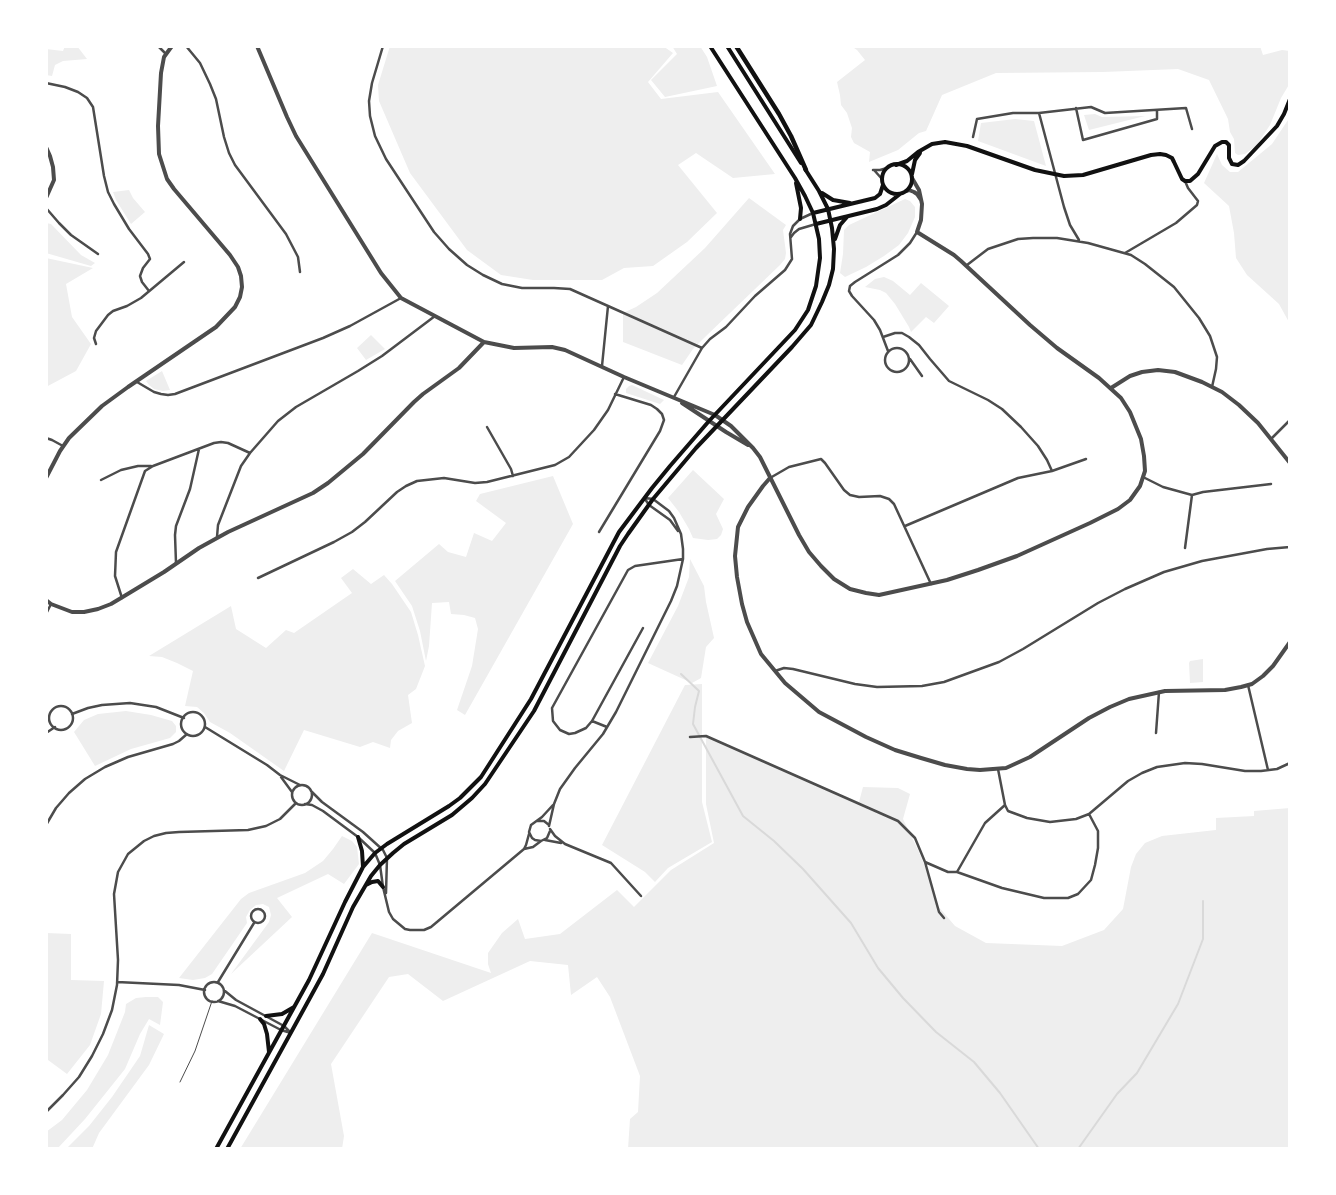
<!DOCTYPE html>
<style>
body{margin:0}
#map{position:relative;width:1336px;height:1195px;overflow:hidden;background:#fff;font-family:"Sofia Sans Condensed",sans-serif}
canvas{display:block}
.frame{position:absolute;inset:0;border:48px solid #fff;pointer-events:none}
</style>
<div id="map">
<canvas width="1336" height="1195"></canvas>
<div class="frame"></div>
</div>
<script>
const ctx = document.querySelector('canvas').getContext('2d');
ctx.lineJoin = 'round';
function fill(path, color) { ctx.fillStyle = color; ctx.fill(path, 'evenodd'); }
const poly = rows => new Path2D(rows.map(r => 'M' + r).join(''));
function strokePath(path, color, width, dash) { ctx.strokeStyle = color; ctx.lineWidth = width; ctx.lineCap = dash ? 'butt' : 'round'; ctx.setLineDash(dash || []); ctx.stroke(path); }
const green = poly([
 [65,46,77,46,87,59,63,61,55,65,52,76,46,75,46,49,63,51],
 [390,46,663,46,673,53,648,82,661,99,718,92,775,174,733,178,696,153,678,165,717,213,687,242,653,266,624,268,602,280,533,280,501,275,467,250,410,173,379,101,378,85],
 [672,46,700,46,707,57,717,86,665,97,651,80,677,54],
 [851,46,1260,46,1263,55,1282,50,1290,51,1290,83,1281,98,1270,125,1256,146,1245,154,1238,155,1235,153,1234,139,1230,132,1228,119,1209,80,1178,69,1103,72,996,73,942,95,926,131,919,133,898,150,869,162,870,152,854,143,851,137,852,128,847,113,841,105,840,95,837,82,865,60,857,50],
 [1095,114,1102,117,1145,116,1089,130,1084,115],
 [1290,117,1290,324,1279,304,1247,275,1236,258,1234,233,1229,206,1204,183,1217,154,1222,165,1230,172,1238,172,1272,144],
 [1015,119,1034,121,1046,166,978,141,981,123],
 [129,190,133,198,145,212,131,224,116,200,113,192],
 [749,198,786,225,783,230,786,253,785,259,780,265,704,338,693,349,682,365,623,342,623,313,636,307,657,293,705,248],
 [905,199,910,201,915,207,915,217,908,233,899,245,884,256,866,267,845,277,840,273,843,254,844,230,849,225],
 [46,223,51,224,81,255,95,263,91,266,46,253],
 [46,258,93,268,66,284,72,317,91,344,76,371,46,387],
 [884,277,893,281,910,295,921,283,949,306,934,323,926,317,911,332,909,327,895,304,886,293,880,290,865,287,875,279],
 [371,335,385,349,366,360,357,348],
 [162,371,170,390,163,391,154,389,149,385,146,381],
 [632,385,664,400,660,404,626,393,626,389,629,386],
 [693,470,724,499,716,514,723,529,721,535,717,539,708,540,693,538,689,529,679,512,668,498],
 [553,476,573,524,465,715,457,710,472,666,478,629,475,618,464,615,451,614,449,602,432,603,429,646,426,661,420,631,412,606,395,581,439,544,448,552,466,557,474,533,492,541,506,523,476,501,480,494],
 [690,559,704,586,706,602,714,638,706,647,701,678,692,683,648,663,678,606,689,577],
 [353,569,371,584,384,575,392,584,411,612,418,635,425,666,416,689,408,695,412,723,398,731,391,740,390,748,373,742,360,747,304,730,284,771,230,733,210,722,204,713,197,707,185,706,193,671,177,663,162,657,149,656,231,606,236,629,266,648,286,630,294,633,352,593,341,578],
 [1203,659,1203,682,1190,683,1189,663,1190,661],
 [702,684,702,802,712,842,668,868,655,882,645,872,602,845,685,685],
 [126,711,151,715,172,721,176,726,176,732,170,738,131,749,95,766,74,732,84,720,98,714],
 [706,736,859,802,863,787,898,788,910,794,903,819,919,852,931,882,938,906,955,926,986,943,1062,946,1104,930,1123,909,1131,867,1136,854,1145,843,1162,836,1216,830,1216,818,1254,816,1254,811,1290,808,1290,1149,628,1149,630,1119,638,1112,640,1076,610,997,597,977,571,995,568,965,530,961,443,1001,408,974,389,977,331,1064,344,1136,342,1149,240,1149,372,933,491,973,488,964,488,953,502,933,518,919,525,939,560,934,617,890,634,907,671,870,714,843,706,804],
 [342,836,352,841,357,847,359,864,344,884,328,874,277,898,292,917,231,974,269,922,271,915,269,907,263,904,256,905,250,910,246,917,247,923,212,974,205,978,193,980,179,978,241,899,249,893,305,873,323,861,333,849],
 [46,933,71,934,71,980,104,981,101,1014,90,1045,67,1074,48,1060,46,1061],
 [146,997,158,997,163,1002,160,1025,149,1019,140,1034,125,1069,85,1119,58,1148,56,1149,46,1149,46,1132,62,1120,87,1090,108,1055,125,1012,126,1004,136,998],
 [149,1025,164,1034,149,1065,99,1133,92,1149,66,1149,89,1126,112,1097,140,1056]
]);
const stream = poly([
 [681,674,699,691,695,707,693,724,743,816,774,841,803,869,851,923,878,968,903,998,936,1032,974,1062,1000,1093,1039,1149],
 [1078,1149,1117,1094,1137,1073,1178,1004,1203,939,1203,901]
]);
const service = poly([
 [180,1082,195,1051,212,1001]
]);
const minor = poly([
 [158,46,166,54],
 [186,46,200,63,210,84,216,99,224,137,229,153,235,165,286,234,298,257,300,272],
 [383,46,372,83,369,101,370,116,375,136,386,159,434,232,449,249,467,265,483,275,502,284,522,288,554,288,570,289,702,348],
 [46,83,65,87,78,92,87,98,93,107,104,176,108,192,114,204,129,229,148,254,150,259,143,268,140,276,142,282,149,291],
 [1076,108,1083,140,1157,119,1157,110],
 [1039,113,1064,207,1070,225,1079,240],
 [973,137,977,119,1013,113,1039,113,1091,107,1105,113,1186,108,1192,129],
 [873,170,880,170,887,168],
 [874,170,882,179],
 [46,208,59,223,71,235,98,254],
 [791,237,794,233,799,229,816,224],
 [1125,253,1176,223,1197,205,1198,201,1188,188,1185,181],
 [967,265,988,249,1018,239,1033,238,1057,238,1088,243,1131,255,1145,264,1174,287,1199,318,1210,336,1217,357,1216,369,1212,387],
 [883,337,895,333,902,333,909,337,919,345,930,359,949,381,988,400,1002,409,1021,427,1038,446,1047,460,1052,471],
 [96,344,94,338,96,331,108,315,113,311,127,306,141,298,184,262],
 '885 360a12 12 0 1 1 24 0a12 12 0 1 1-24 0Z',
 [888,351,880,330,874,320,852,296,849,291,850,286,855,282,898,255,910,243,917,232],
 [910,359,922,376],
 [602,366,608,306],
 [137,382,154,392,161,394,168,395,175,394,323,338,350,326,401,298],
 [674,397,702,348,710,339,726,327,755,296,785,270,792,259,790,234,793,226,800,219,813,213],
 [487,427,511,469,513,476],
 [46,438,52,440,63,446],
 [1271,439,1290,420],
 [1143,477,1163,487,1192,495,1203,492,1271,484],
 [770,478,789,467,821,459,825,463,844,490,850,495,859,497,880,496,889,499,894,504,931,584],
 [101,480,121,470,138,466,151,466],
 [645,499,649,505,670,520,678,531],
 [905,526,1018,478,1052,471,1086,459],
 [599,532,660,431,664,420,662,414,657,409,651,405,615,394],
 [217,537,218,525,241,466,250,453,278,421,296,407,358,371,382,356,435,316],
 [1185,548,1192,495],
 [176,563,175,535,176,526,190,489,199,449],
 [258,578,334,542,352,532,365,522,397,492,406,486,417,481,444,478,475,483,487,482,555,465,569,457,594,430,608,410,624,377],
 [122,598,115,576,116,552,145,471,153,466,214,443,221,442,228,443,250,453],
 [46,614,51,604],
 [643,628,592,721,586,728,575,733,569,734,560,730,553,721,552,708,628,570,635,566,683,559],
 [775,671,784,668,793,669,855,684,877,687,922,686,944,682,999,662,1023,649,1098,603,1125,589,1164,572,1202,561,1267,549,1290,547],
 [1248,685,1268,770],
 '49 718a12 12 0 1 1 24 0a12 12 0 1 1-24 0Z',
 '181 724a12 12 0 1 1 24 0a12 12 0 1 1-24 0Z',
 [72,714,88,708,102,705,130,703,156,707,184,718],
 [592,721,607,727],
 [205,727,267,765,280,775,300,785],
 [46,733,55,727],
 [1156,733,1159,692],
 [690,737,706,736,898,821,915,838,925,862,939,912,944,918],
 [998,769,1005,805,1008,811,1027,818,1050,822,1076,819,1089,814,1128,781,1142,773,1157,767,1185,763,1202,764,1245,771,1261,771,1277,769,1290,763],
 [281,777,292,792],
 '292 795a10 10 0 1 1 20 0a10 10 0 1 1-20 0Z',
 [311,791,322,802,363,832,383,850,387,858,386,893],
 [305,804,312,805,323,811,358,837,375,853,380,865,383,887,389,912,393,919,405,929,410,930,424,930,431,927,524,849,533,847,541,841],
 [1005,805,985,823,957,872,1002,888,1044,898,1068,898,1078,894,1091,880,1095,865,1098,848,1098,831,1089,814],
 [537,821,544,821,549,825],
 [46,825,56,808,69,793,85,779,105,767,128,757,173,744,179,741,187,734],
 [549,826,554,804,560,789,575,768,603,734,616,712,671,601,677,586,683,559,683,549,681,534,674,518,669,511,653,499,645,498],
 [550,829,555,836,565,844,611,863,641,896],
 [550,831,547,838,541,841,535,840,532,838,529,832,531,825,542,817,553,805],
 [545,840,561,843],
 [524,849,526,845,529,834],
 [925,862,948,872,956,872],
 '251 916a7 7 0 1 1 14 0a7 7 0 1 1-14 0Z',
 '204 992a10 10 0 1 1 20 0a10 10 0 1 1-20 0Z',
 [117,982,179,985,205,990],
 [218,982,254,923],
 [225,991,236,1000,284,1026,290,1032],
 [218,1001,235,1006,281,1030,291,1033],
 [46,1112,63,1095,79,1077,92,1056,103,1034,112,1010,117,985,118,960,114,894,118,872,128,854,144,841,154,836,166,833,179,832,248,830,266,826,280,819,296,803]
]);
const tertiary = poly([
 [257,46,287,117,296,136,381,273,401,298,484,342,514,348,552,347,565,350,624,377,715,415,731,426,753,448,760,457,799,535,809,552,821,566,834,579,850,589,866,593,879,595,947,580,978,570,1017,556,1090,523,1118,509,1130,500,1140,486,1145,471,1144,456,1141,439,1130,412,1121,398,1099,378,1057,348,1030,325,961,261,954,255,917,232,921,220,922,204,919,190,912,178],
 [46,147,50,156,53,167,54,180,46,198],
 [906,191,909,190,914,192,917,194,921,200],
 [1111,388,1130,376,1142,372,1158,370,1175,372,1202,382,1222,392,1239,405,1258,423,1290,463],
 [682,403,726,432,748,445],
 [46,478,60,451,69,438,102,406,128,387,216,327,235,307,240,297,242,287,241,276,238,267,230,255,174,189,167,179,159,154,158,126,161,73,164,57,172,46],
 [770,478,763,486,748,507,738,527,735,556,737,577,742,604,747,622,761,654,785,683,819,712,866,737,895,750,921,758,945,765,967,769,980,770,1006,768,1030,757,1089,718,1110,707,1129,699,1165,691,1225,690,1241,687,1252,684,1263,676,1273,666,1290,642],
 [46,600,51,604,72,612,84,612,98,609,111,604,126,595,164,572,199,548,228,532,313,493,328,483,363,454,414,402,423,394,459,368,484,342]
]);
const secondary = poly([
 [727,46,801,163],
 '882 179a15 15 0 1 1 30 0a15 15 0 1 1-30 0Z',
 [896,165,907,161,918,152,932,144,945,142,967,146,1035,170,1064,176,1083,175,1151,155,1160,154,1166,155,1172,158,1174,162,1182,179,1185,181,1190,181,1198,174,1215,146,1222,142,1226,142,1229,145,1229,158,1232,164,1238,165,1244,161,1277,126,1284,114,1290,99],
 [912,174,915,160,920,153],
 [796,183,801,208,800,219],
 [822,193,833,200,850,203],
 [813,213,875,198,880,194,883,185],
 [816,224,877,209,886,205,900,194],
 [835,239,840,225,847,217],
 [358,837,362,851,363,867],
 [366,885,372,882,378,881,383,887],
 [266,1016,282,1014,294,1007],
 [260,1019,264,1024,267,1034,269,1052],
 [216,1149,309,980,345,902,363,867,375,853,387,844,449,806,460,798,481,777,531,699,619,532,652,488,670,466,709,421,795,330,808,310,816,286,820,258,819,239,813,213,805,196,795,178,710,46],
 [227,1149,311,996,323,974,353,907,371,876,380,865,393,853,404,844,452,815,472,798,485,784,534,711,620,546,628,534,653,499,696,448,792,347,811,325,822,302,829,285,833,269,834,249,832,228,828,209,819,191,805,169]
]);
const trunk = poly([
 [736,46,779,114,791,136,806,170]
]);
fill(green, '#eee');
strokePath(stream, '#d9d9d9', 2);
strokePath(service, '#4c4c4c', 1);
strokePath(minor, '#4c4c4c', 2.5);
strokePath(tertiary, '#4c4c4c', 4);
strokePath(secondary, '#111', 4);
strokePath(trunk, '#111', 4.5);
</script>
